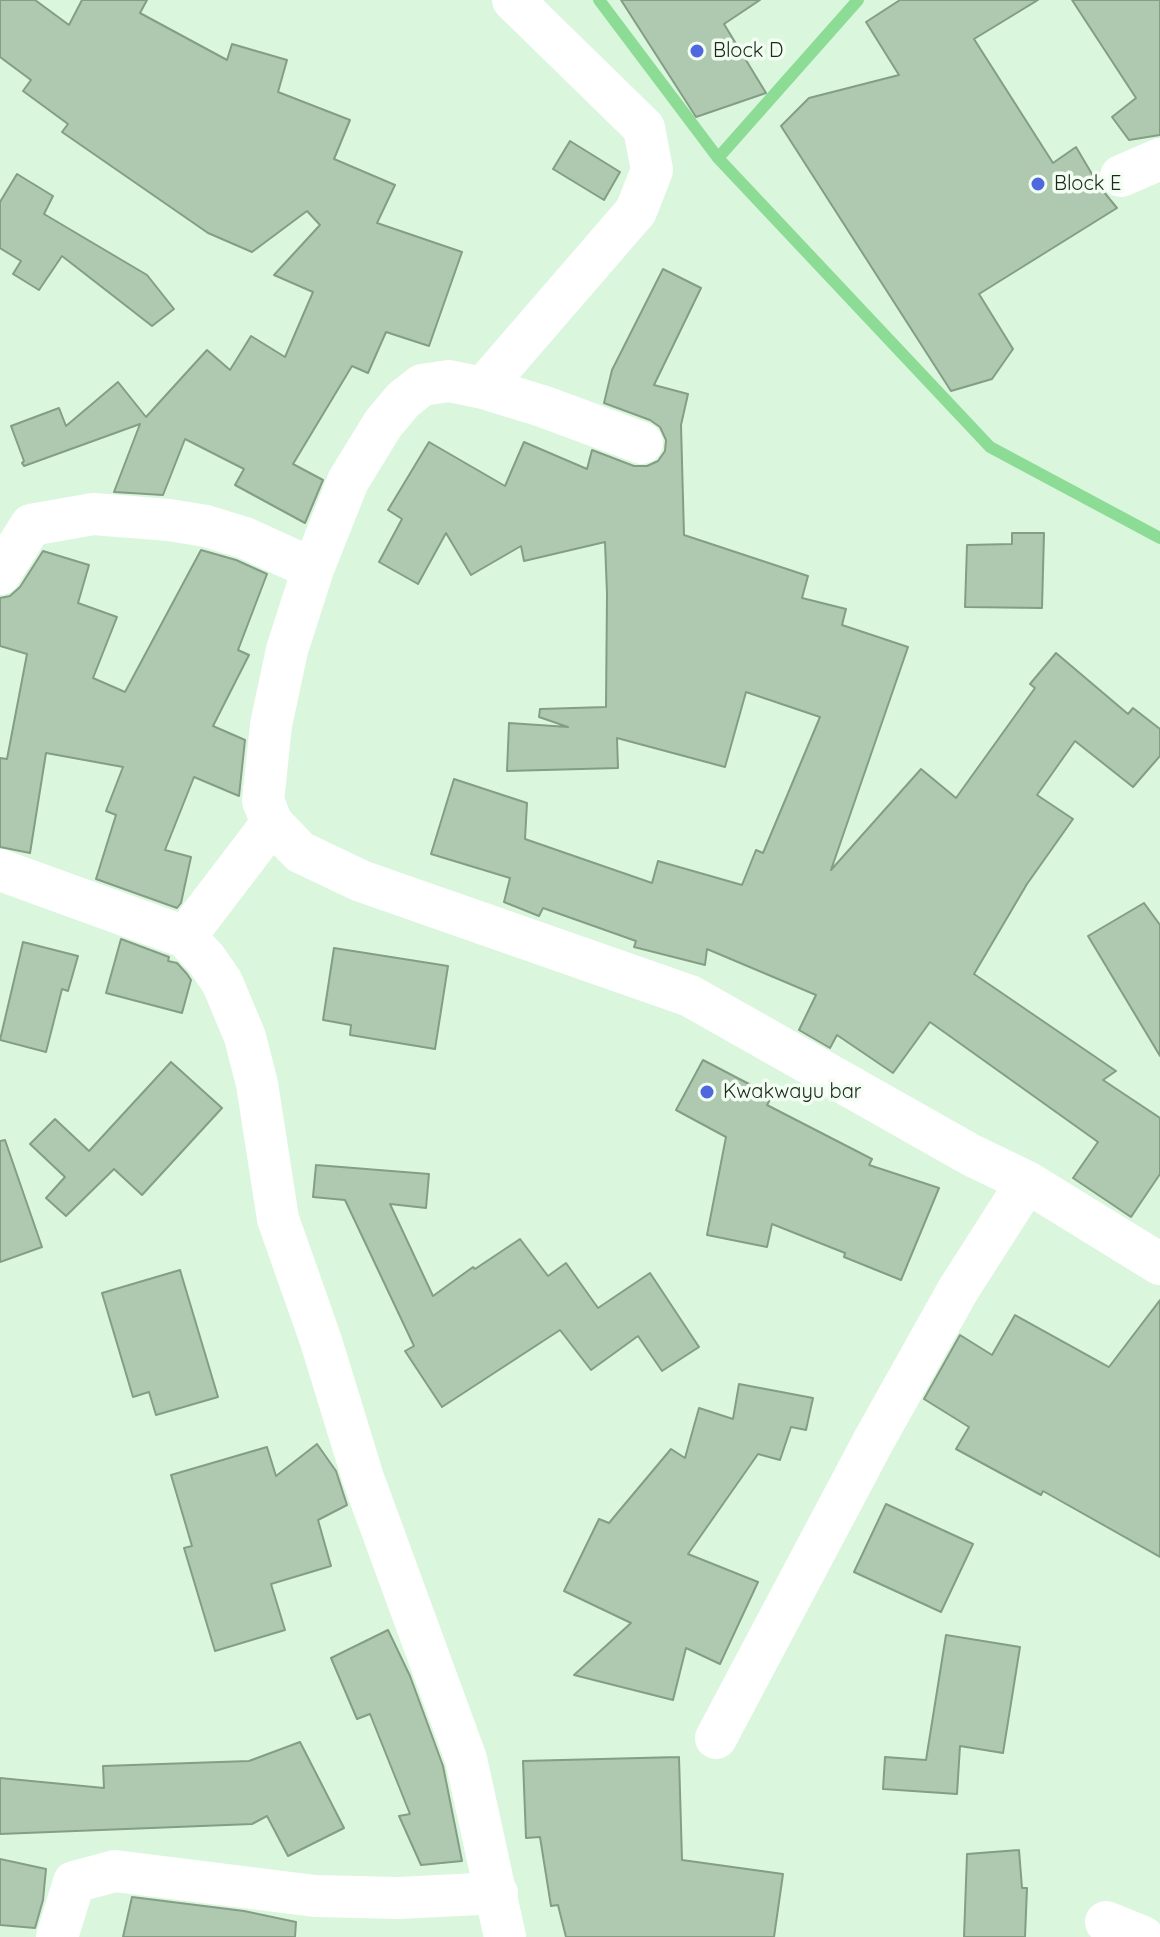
<!DOCTYPE html>
<style>
body{margin:0}
canvas{display:block;background:#daf6dc}
</style>
<canvas width="1160" height="1937"></canvas>
<script>
const ctx = document.querySelector('canvas').getContext('2d');
ctx.lineJoin = 'round';
const poly = rows => new Path2D(rows.map(r => 'M' + r).join(''));
function strokePath(path, color, width, dash) { ctx.strokeStyle = color; ctx.lineWidth = width; ctx.lineCap = dash ? 'butt' : 'round'; ctx.setLineDash(dash || []); ctx.stroke(path); }
function fill(path, color) { ctx.fillStyle = color; ctx.fill(path, 'evenodd'); }
function label(font, color, halo, rows, align = 'center') {
  ctx.font = font + ' Quicksand,sans-serif'; ctx.lineWidth = 7; ctx.setLineDash([]); ctx.textBaseline = 'middle'; ctx.strokeStyle = halo; ctx.fillStyle = color; for (const [text, x, y, turn = 0] of rows) {
    ctx.save(); ctx.translate(x, y); ctx.rotate((+turn || 0) * Math.PI / 180); ctx.textAlign = isNaN(turn) ? turn : align; if (halo) ctx.strokeText(text, 0, 0); ctx.fillText(text, 0, 0); ctx.restore();
  }
}
const stream = poly([
 [599,0,718,158,990,447,1160,538],
 [718,158,858,0]
]);
const building = poly([
 [0,0,35,0,69,25,82,0,147,0,140,13,227,60,232,44,287,60,278,92,350,120,334,159,395,185,377,223,462,252,429,346,386,332,368,373,352,366,293,464,323,480,305,523,235,485,244,469,185,439,163,495,114,492,140,424,24,466,22,463,24,461,11,426,59,408,66,426,118,382,146,417,207,350,230,370,251,336,285,357,313,292,274,275,320,225,307,211,252,252,208,233,62,132,68,124,23,91,31,80,0,57,0,0],
 [621,0,760,0,724,24,766,93,696,117,621,0],
 [900,0,1038,0,974,39,1053,163,1076,147,1099,186,1117,208,979,294,1013,349,992,379,951,391,781,126,809,98,899,75,866,22,900,0],
 [1072,0,1160,0,1160,135,1129,140,1112,117,1136,98,1072,0],
 [570,141,620,172,604,200,553,169,570,141],
 [17,174,53,196,44,214,147,275,174,309,152,326,62,256,39,290,13,274,21,261,0,248,0,202,17,174],
 [663,269,701,288,654,385,688,394,681,425,684,535,808,576,802,598,846,609,842,625,908,647,831,870,921,769,956,798,1035,688,1030,684,1056,653,1128,714,1133,708,1160,729,1160,756,1133,787,1075,741,1037,795,1073,819,1027,884,974,974,1116,1071,1103,1080,1160,1118,1160,1174,1131,1217,1073,1178,1098,1142,930,1022,893,1073,837,1035,830,1048,799,1030,816,995,707,949,705,965,634,947,636,941,543,908,539,916,504,902,510,878,431,854,454,779,527,803,525,839,652,883,658,861,742,885,756,850,763,853,820,717,746,692,725,767,617,738,618,768,507,771,509,723,568,727,539,717,540,709,606,707,607,594,605,542,524,561,521,546,471,575,446,533,418,584,379,562,402,519,388,510,429,442,505,486,524,442,587,469,592,450,634,466,647,466,658,461,665,451,666,440,660,427,650,420,604,403,612,370,663,269],
 [1012,533,1044,533,1042,608,965,607,967,545,1012,544,1012,533],
 [201,550,236,560,267,574,238,650,249,655,213,726,245,740,239,796,194,777,165,850,191,857,181,903,177,908,96,879,116,815,106,811,123,767,46,753,30,853,0,847,0,758,7,759,27,654,0,646,0,598,10,596,20,587,43,551,89,565,78,603,117,617,93,678,125,692,201,550],
 [1144,903,1160,925,1160,1056,1088,936,1144,903],
 [121,939,169,957,168,961,177,963,187,974,191,980,182,1013,106,993,121,939],
 [23,942,78,956,68,991,62,989,46,1052,0,1040,23,942],
 [334,948,448,966,435,1049,350,1035,351,1025,323,1020,334,948],
 [703,1060,772,1096,767,1105,872,1159,869,1165,939,1188,901,1280,844,1257,845,1253,772,1224,767,1247,707,1235,726,1137,676,1110,703,1060],
 [171,1062,222,1108,142,1195,114,1169,66,1216,46,1198,65,1177,30,1144,55,1119,89,1151,171,1062],
 [5,1140,42,1247,0,1262,0,1141,5,1140],
 [316,1165,429,1174,426,1208,390,1204,433,1296,473,1267,475,1269,520,1239,548,1276,566,1263,598,1308,650,1273,699,1347,662,1371,638,1336,591,1370,560,1330,442,1407,405,1351,414,1346,345,1200,313,1197,316,1165],
 [180,1270,218,1397,156,1415,149,1392,133,1397,102,1293,180,1270],
 [1160,1300,1160,1557,1043,1491,1041,1495,956,1449,969,1427,924,1399,960,1335,992,1355,1015,1315,1109,1367,1160,1300],
 [739,1384,813,1398,806,1430,791,1427,780,1460,758,1454,688,1554,758,1582,720,1664,686,1648,673,1700,574,1675,631,1623,564,1591,599,1519,609,1523,671,1449,685,1458,699,1408,733,1419,739,1384],
 [317,1444,336,1471,347,1505,318,1520,331,1566,271,1584,285,1630,215,1651,184,1548,192,1546,171,1475,267,1447,276,1476,317,1444],
 [886,1504,973,1544,941,1612,854,1572,886,1504],
 [388,1630,410,1676,443,1766,462,1861,421,1865,399,1816,410,1814,370,1714,357,1719,331,1658,388,1630],
 [946,1635,1020,1647,1003,1753,960,1746,957,1794,883,1789,885,1757,926,1760,946,1635],
 [300,1742,344,1828,288,1856,267,1816,252,1824,0,1834,0,1778,104,1788,103,1766,249,1761,300,1742],
 [679,1757,682,1860,783,1874,774,1937,566,1937,558,1905,551,1906,540,1837,526,1838,523,1761,679,1757],
 [1019,1850,1022,1888,1027,1888,1025,1937,964,1937,967,1854,1019,1850],
 [0,1859,46,1869,43,1900,35,1928,0,1925,0,1859],
 [132,1897,244,1911,296,1922,295,1937,123,1937,132,1897]
]);
const minor = poly([
 [1121,176,1160,159],
 [483,388,636,211,652,170,644,128,513,0],
 [642,443,542,406,483,388,449,381,422,385,403,400,383,424,348,481,313,569,287,650,271,725,263,801,272,823,300,852,361,881,690,996,971,1155,1027,1182,1160,1264],
 [0,574,31,525,93,514,169,520,206,526,245,538,313,569],
 [0,870,185,937,206,959,222,982,245,1037,257,1084,278,1219,321,1341,363,1478,466,1759,505,1937],
 [185,937,272,823],
 [716,1738,874,1440,958,1290,1027,1182],
 [1106,1922,1143,1937],
 [57,1937,74,1882,115,1871,315,1896,399,1898,497,1893]
]);
const markers = [
 [697,51,8,"#4f68dd"],
 [1038,184,8,"#4f68dd"],
 [707,1092,8,"#4f68dd"]
];
const poiNames = [
 ["Block D",713,51],
 ["Block E",1054,184],
 ["Kwakwayu bar",723,1092]
];
strokePath(stream, '#8ddc95', 12);
fill(building, '#aec9af');
strokePath(building, '#849e86', 2);
strokePath(minor, '#fff', 42);
for (const [x, y, r, color] of markers) { const dot = new Path2D(); dot.arc(x, y, r, 0, 2 * Math.PI); ctx.fillStyle = color; ctx.fill(dot); strokePath(dot, '#f3fef3', 3); }
label('20px', '#1c271d', '#f3fef3', poiNames, 'left');
</script>
